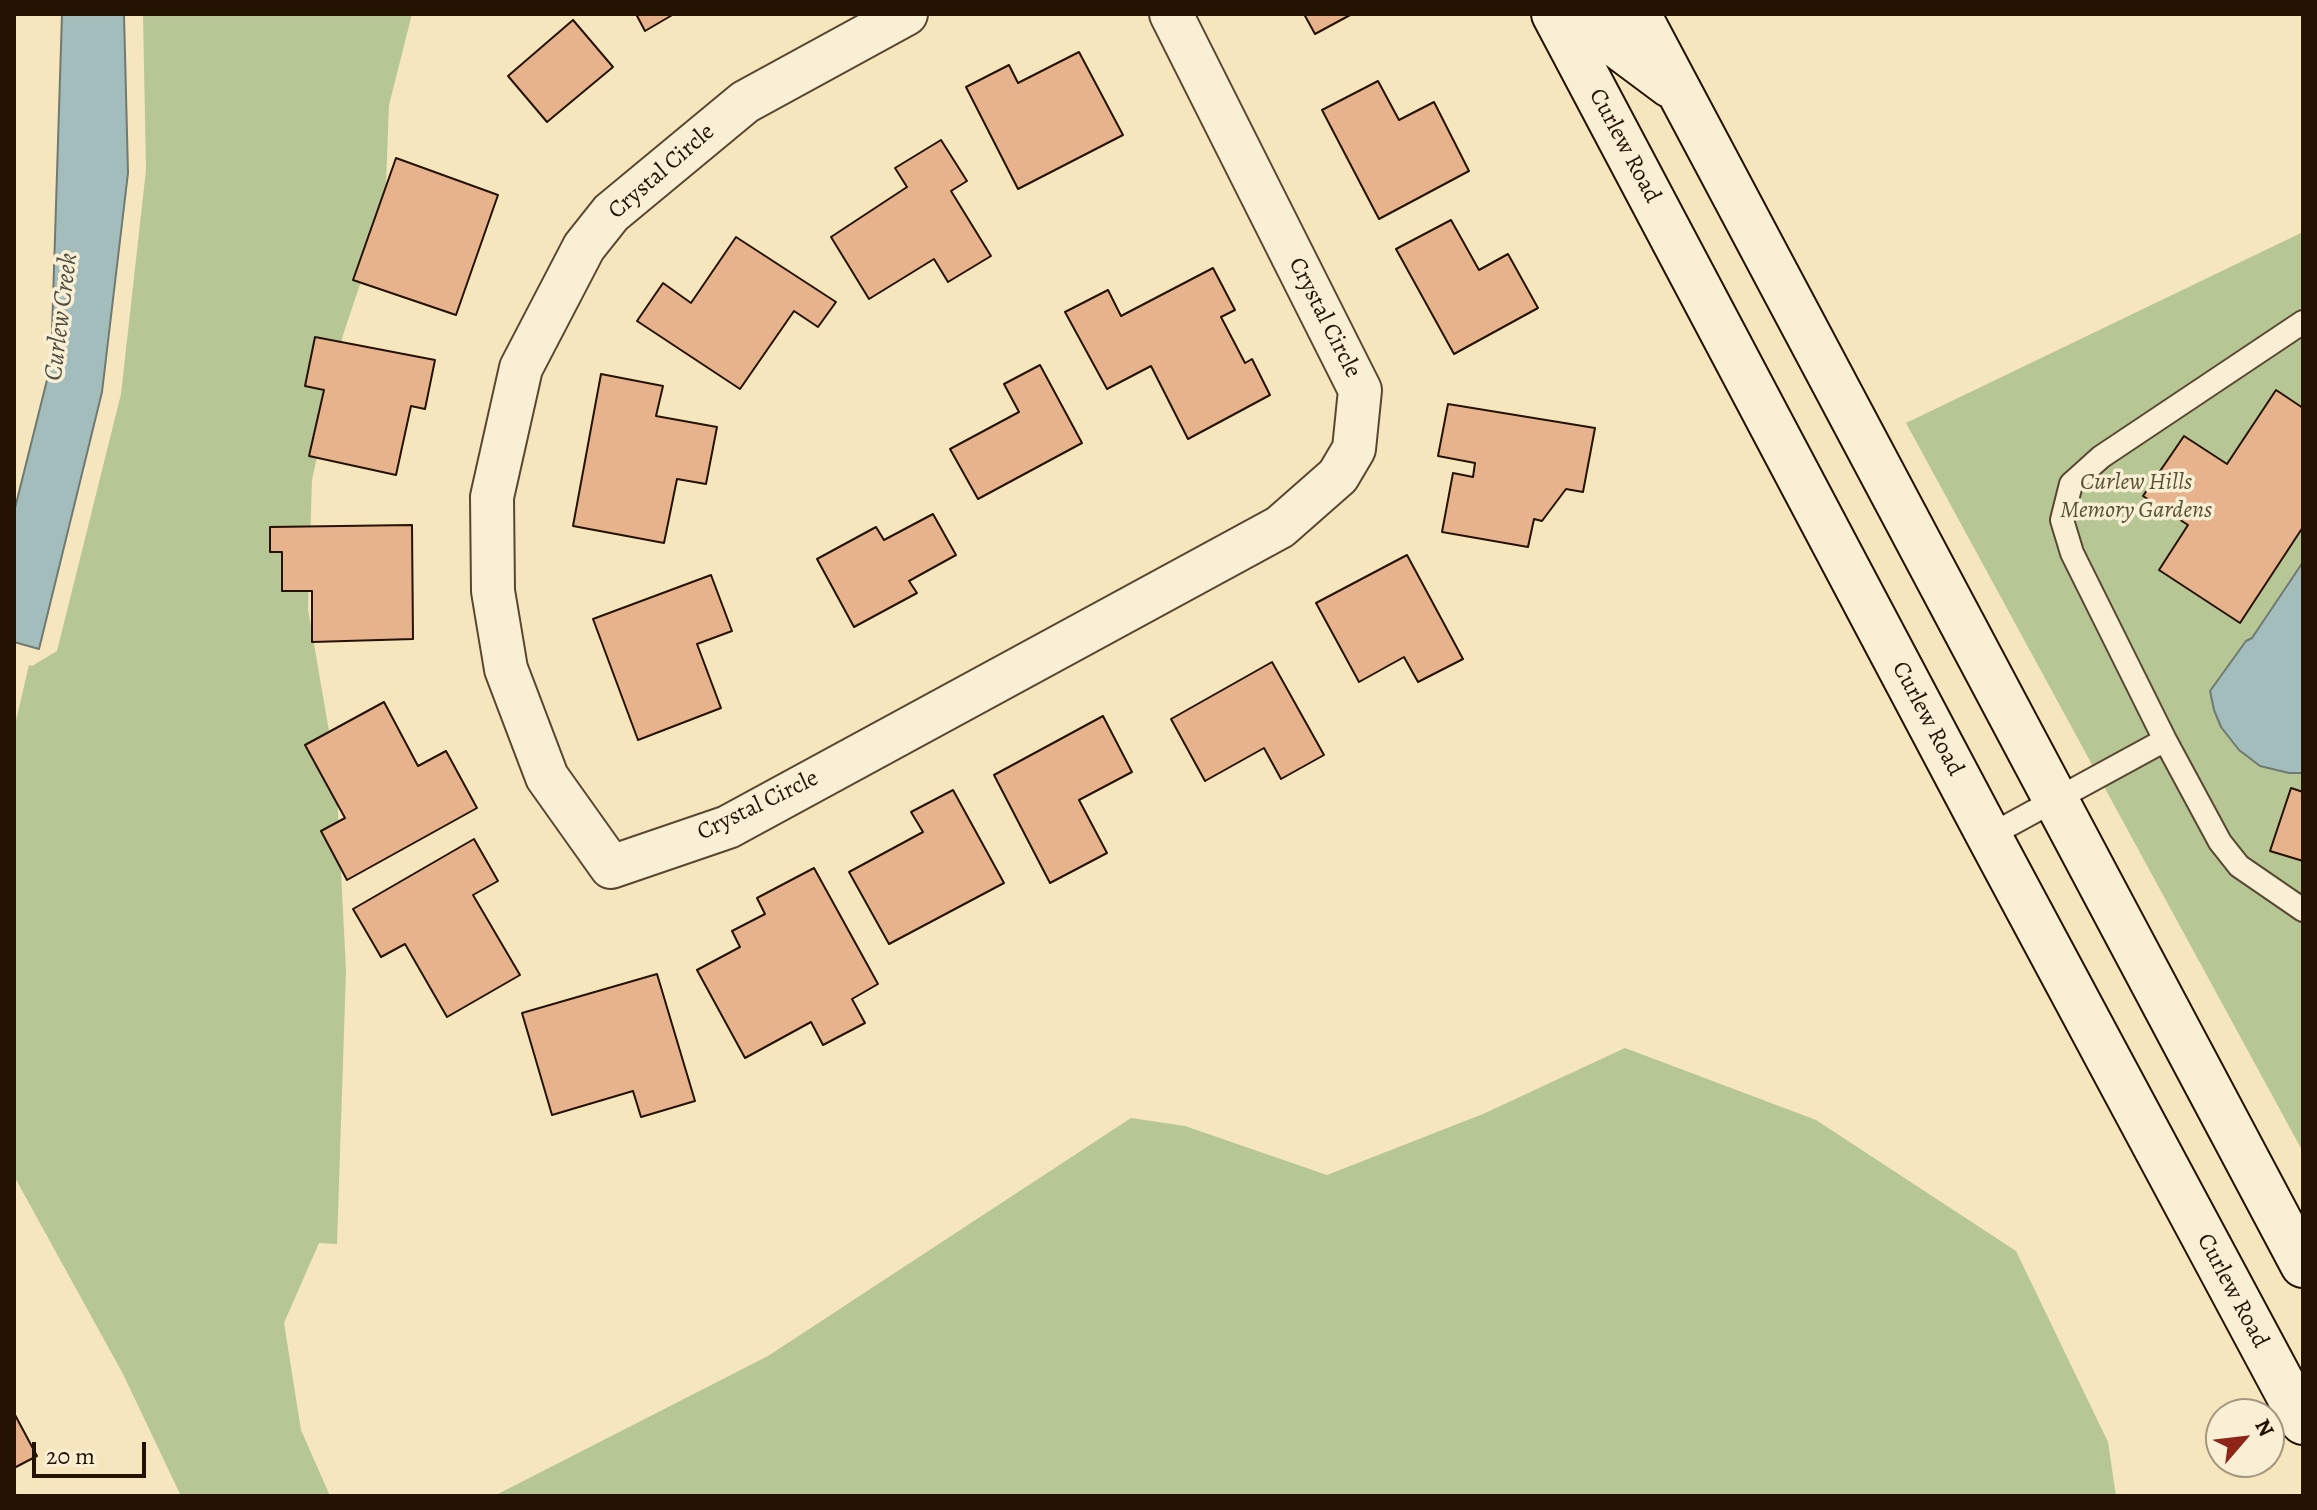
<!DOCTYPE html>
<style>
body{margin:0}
#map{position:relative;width:2317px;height:1510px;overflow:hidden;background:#f6e6bd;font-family:Alegreya,serif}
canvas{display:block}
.frame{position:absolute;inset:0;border:16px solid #241202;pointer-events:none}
.north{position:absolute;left:2205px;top:1398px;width:80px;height:80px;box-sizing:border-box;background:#f9efd4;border:2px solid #a49780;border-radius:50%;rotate:62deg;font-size:22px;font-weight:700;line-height:32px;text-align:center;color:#241202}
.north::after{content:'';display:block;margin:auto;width:28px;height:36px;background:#8f2418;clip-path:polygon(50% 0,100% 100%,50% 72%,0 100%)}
.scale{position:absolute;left:32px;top:1442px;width:114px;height:36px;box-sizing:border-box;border:4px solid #241202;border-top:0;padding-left:10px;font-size:24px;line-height:28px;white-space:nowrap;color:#241202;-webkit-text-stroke:6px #f9efd4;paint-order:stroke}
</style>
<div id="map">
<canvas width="2317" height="1510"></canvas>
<div class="frame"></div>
<div class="north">N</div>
<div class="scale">20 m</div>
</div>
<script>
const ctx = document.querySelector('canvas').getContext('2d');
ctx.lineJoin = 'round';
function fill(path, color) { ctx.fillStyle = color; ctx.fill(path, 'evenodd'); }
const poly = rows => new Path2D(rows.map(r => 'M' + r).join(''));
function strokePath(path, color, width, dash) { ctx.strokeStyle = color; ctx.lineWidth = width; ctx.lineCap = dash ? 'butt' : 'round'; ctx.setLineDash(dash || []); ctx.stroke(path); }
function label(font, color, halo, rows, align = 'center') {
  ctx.font = font + ' Alegreya,serif'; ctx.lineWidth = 7; ctx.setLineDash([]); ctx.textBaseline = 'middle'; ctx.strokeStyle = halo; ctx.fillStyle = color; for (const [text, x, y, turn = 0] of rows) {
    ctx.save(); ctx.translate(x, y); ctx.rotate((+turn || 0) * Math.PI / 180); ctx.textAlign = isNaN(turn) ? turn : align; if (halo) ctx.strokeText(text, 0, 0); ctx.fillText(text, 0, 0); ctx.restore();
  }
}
const green = poly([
 [143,14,412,14,389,105,385,210,343,335,312,480,308,609,336,772,346,971,337,1244,319,1243,284,1323,301,1430,330,1496,181,1496,123,1374,14,1176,14,729,29,665,32,666,57,651,121,394,146,170],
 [2303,232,2303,1152,1906,423],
 [1625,1048,1816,1120,2016,1251,2108,1442,2116,1496,494,1496,768,1356,1131,1118,1185,1126,1327,1175,1483,1114]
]);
const water = poly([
 [62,14,124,14,128,173,102,392,39,649,14,642,14,512,51,364,62,14],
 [2303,562,2303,773,2289,773,2260,766,2239,750,2221,727,2214,710,2210,691,2246,641,2252,638,2303,562]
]);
const building = poly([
 [636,14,674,14,645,31,636,14],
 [1304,14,1352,14,1315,34,1304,14],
 [573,20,613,67,547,122,508,76,573,20],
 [1079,52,1123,135,1018,189,966,87,1009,65,1018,83,1079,52],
 [1378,81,1399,120,1434,102,1469,171,1379,219,1322,110,1378,81],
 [941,140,967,181,951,191,991,256,948,282,934,259,869,299,831,237,907,187,895,168,941,140],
 [396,158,498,195,456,315,353,280,396,158],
 [1451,220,1479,270,1508,254,1538,308,1454,354,1396,249,1451,220],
 [736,237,836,302,818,327,794,311,740,389,637,321,663,283,691,303,736,237],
 [1213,268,1235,310,1221,317,1245,363,1252,359,1270,395,1188,439,1151,366,1107,389,1065,312,1108,290,1121,316,1213,268],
 [315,337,435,360,425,409,411,406,396,475,309,456,324,390,305,386,315,337],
 [1040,365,1082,443,978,499,950,449,1019,412,1004,384,1040,365],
 [601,374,663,386,656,416,717,427,706,484,677,479,664,543,573,526,601,374],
 [2276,390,2303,408,2303,527,2240,623,2159,570,2188,525,2143,496,2184,436,2227,464,2276,390],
 [1448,404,1595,428,1583,492,1566,489,1542,521,1534,519,1528,547,1442,532,1453,473,1473,477,1475,463,1438,456,1448,404],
 [933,514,956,555,909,581,917,593,854,627,817,559,876,527,884,540,933,514],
 [412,525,413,639,312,642,312,591,282,591,282,552,270,552,270,527,412,525],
 [1407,555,1463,659,1418,682,1404,657,1359,682,1316,603,1407,555],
 [711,575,732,631,697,644,721,708,638,740,593,619,711,575],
 [1272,662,1324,755,1281,779,1264,748,1205,781,1171,719,1272,662],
 [384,702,418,766,446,751,477,808,347,880,321,831,345,818,305,745,384,702],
 [1103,716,1132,772,1079,800,1107,853,1050,883,994,775,1103,716],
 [2291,788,2303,792,2303,861,2270,851,2291,788],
 [953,790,1004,883,889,944,849,872,923,832,911,812,953,790],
 [474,839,498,881,473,895,520,975,447,1017,405,944,381,957,353,909,474,839],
 [814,868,878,984,852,999,865,1023,823,1045,811,1022,745,1058,697,970,740,947,732,931,765,914,757,898,814,868],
 [657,974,695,1101,641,1117,633,1091,552,1115,522,1013,657,974],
 [14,1413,37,1456,14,1468,14,1413]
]);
const service = poly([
 [2303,322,2101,457,2071,484,2062,520,2072,553,2165,740,2220,842,2239,866,2303,910],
 [1989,836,2165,740]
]);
const minor = poly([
 [906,14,745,102,611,213,584,247,521,368,492,497,493,591,506,669,547,777,611,867,728,827,1280,527,1338,476,1354,449,1360,390,1171,14]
]);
const secondary = poly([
 [1554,14,1989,836,2303,1422],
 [1601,14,1619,47,1670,85],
 [1638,14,2303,1265]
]);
const streetNames = [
 ["Curlew Road",1624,146,62],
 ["Crystal Circle",662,172,-41],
 ["Crystal Circle",1324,318,63],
 ["Curlew Road",1927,719,62],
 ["Crystal Circle",758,806,-26],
 ["Curlew Road",2232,1291,62]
];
const parkNames = [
 ["Curlew Hills",2136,483],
 ["Memory Gardens",2136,511]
];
const waterNames = [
 ["Curlew Creek",62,317,-83]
];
fill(green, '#b7c695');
fill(water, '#a2bdbc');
strokePath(water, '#707972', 2);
fill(building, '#e7b38d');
strokePath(building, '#241202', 2);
strokePath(service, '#584731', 26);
strokePath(minor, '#584731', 46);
strokePath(secondary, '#241202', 48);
strokePath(service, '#f9efd4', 22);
strokePath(minor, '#f9efd4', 42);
strokePath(secondary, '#f9efd4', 44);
label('24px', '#241202', '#f9efd4', streetNames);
label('italic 24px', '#575135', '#f9efd4', parkNames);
label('italic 26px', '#504e43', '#f9efd4', waterNames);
</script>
